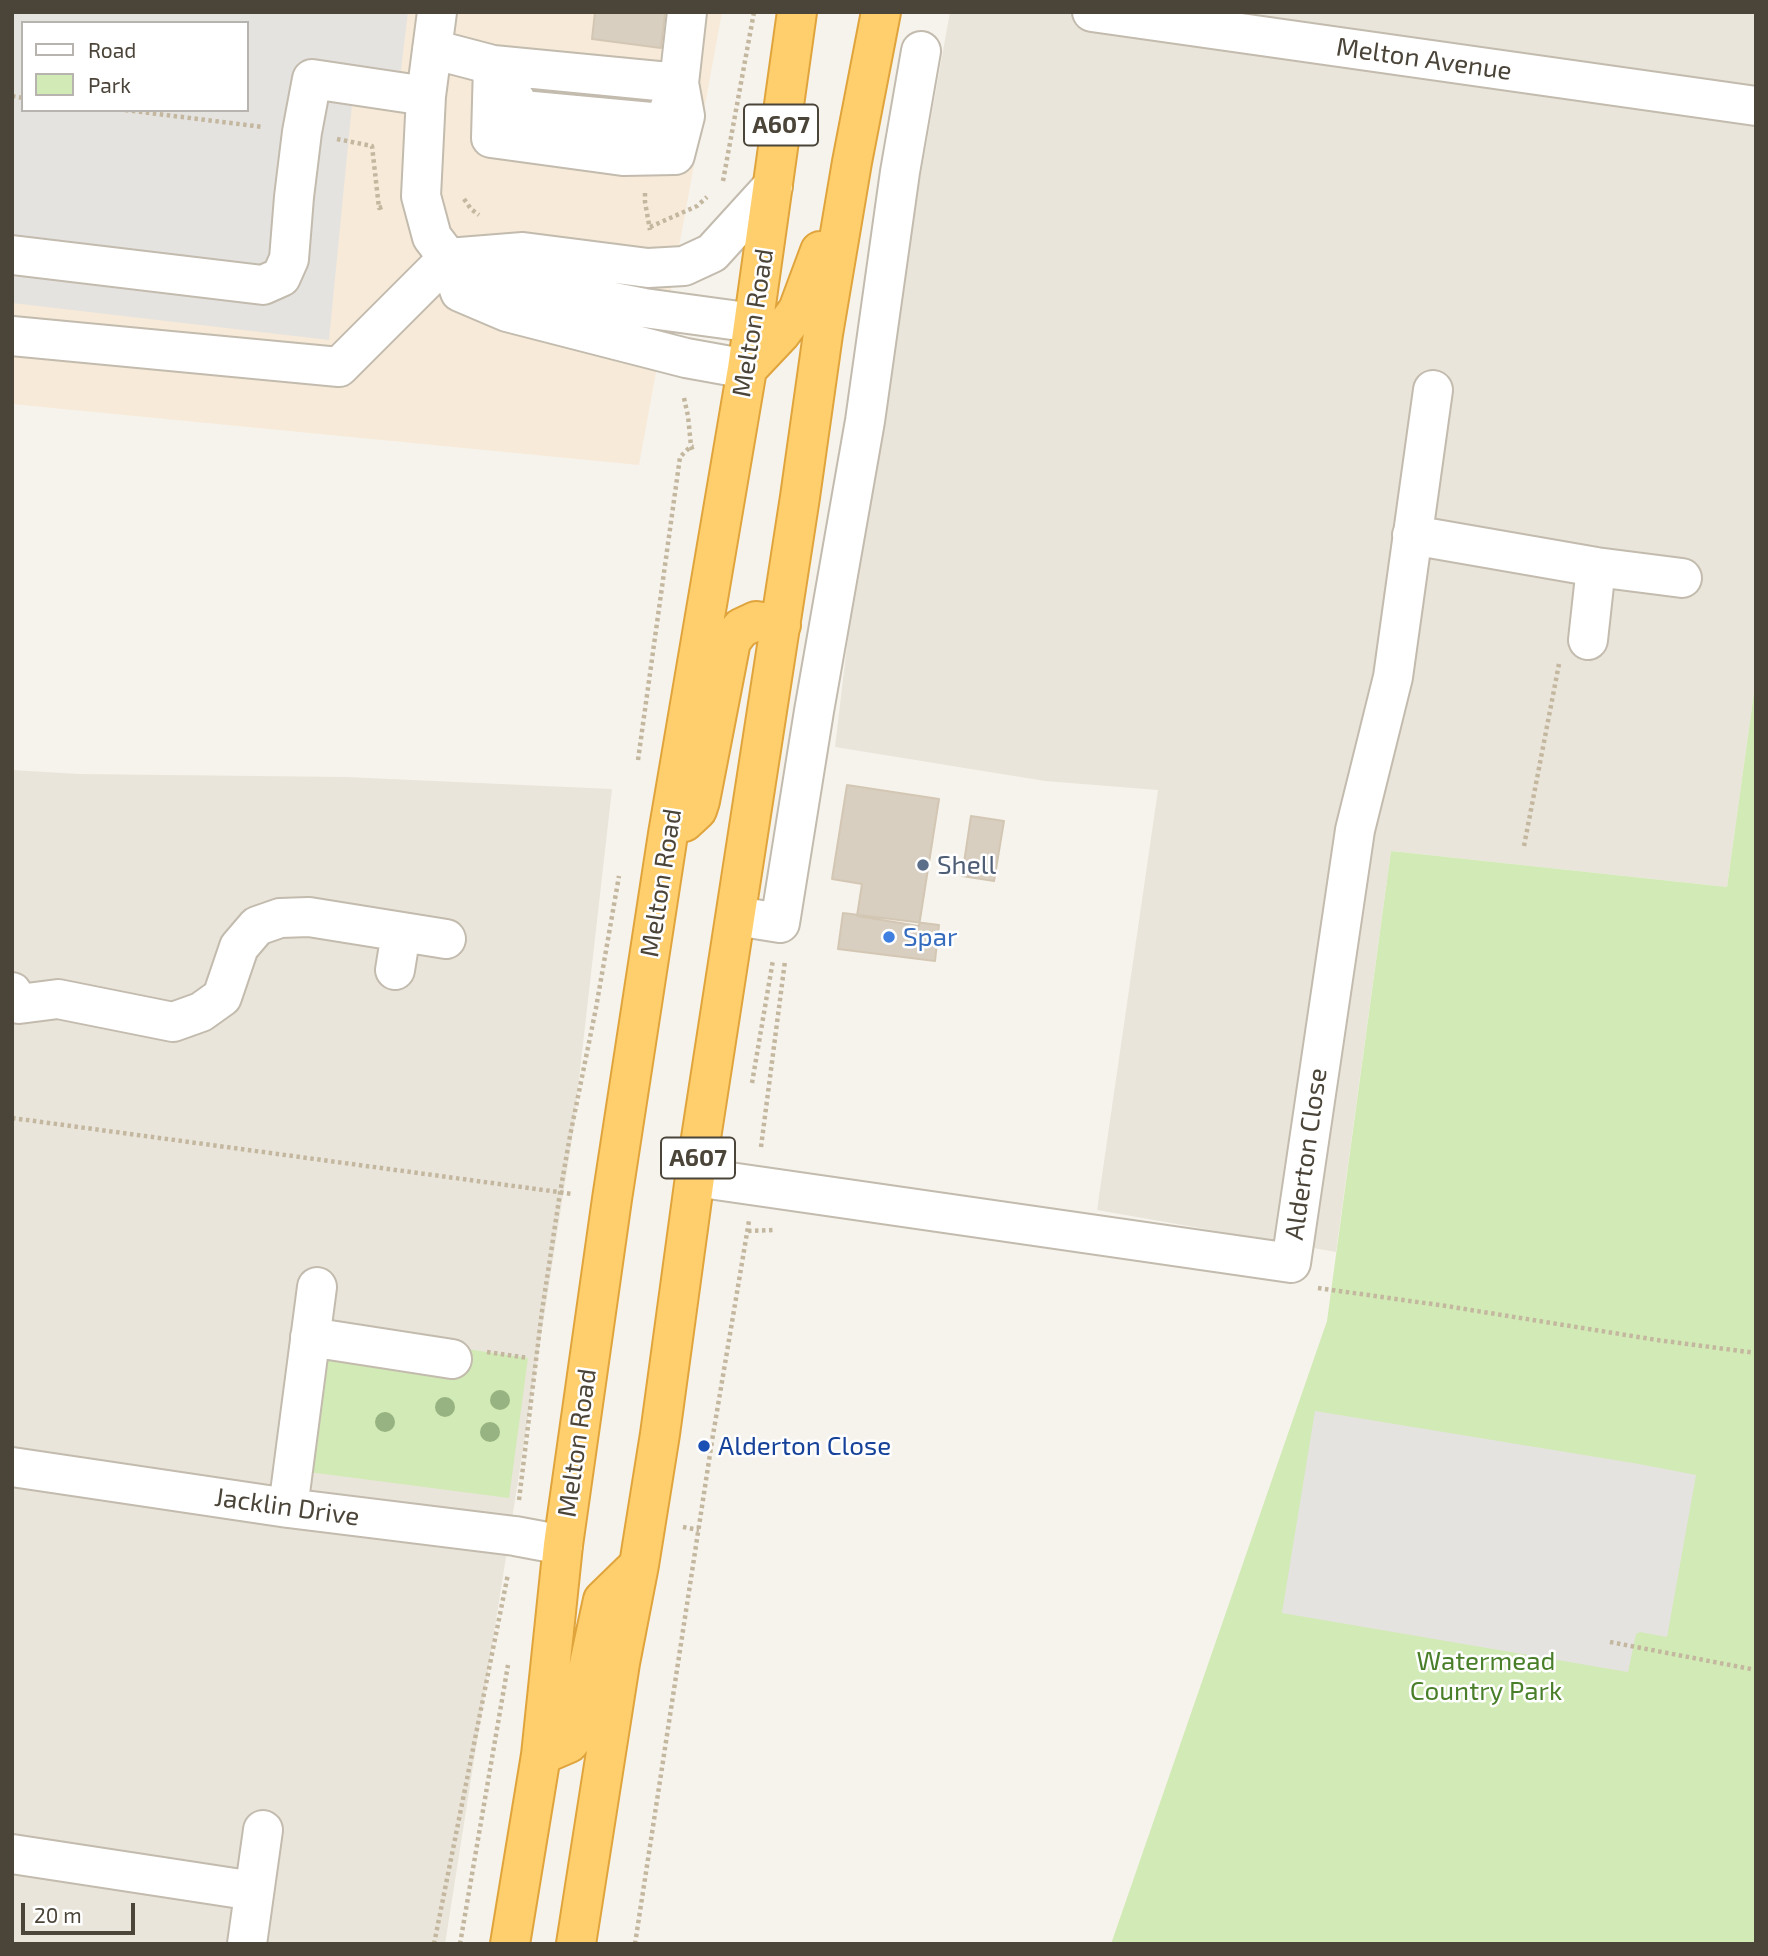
<!DOCTYPE html>
<style>
body{margin:0}
#map{position:relative;width:1768px;height:1956px;overflow:hidden;background:#f6f3ec;font-family:"Exo 2",sans-serif}
canvas{display:block}
.frame{position:absolute;inset:0;border:14px solid #4b4439;pointer-events:none}
.legend{position:absolute;left:21px;top:21px;width:228px;height:91px;box-sizing:border-box;background:#fff;border:2px solid #b7b4b0;margin:0;padding:9px 12px;list-style:none;font-size:21px;color:#4b4439}
.legend li{display:flex;align-items:center;gap:14px;height:35px}
.legend b{width:35px;border:2px solid #b7b4b0}
.scale{position:absolute;left:21px;top:1903px;width:114px;height:32px;box-sizing:border-box;border:4px solid #4b4439;border-top:0;padding-left:9px;font-size:21px;line-height:24px;white-space:nowrap;color:#4b4439;-webkit-text-stroke:5px #fff;paint-order:stroke}
</style>
<div id="map">
<canvas width="1768" height="1956"></canvas>
<div class="frame"></div>
<ul class="legend">
<li><b style="height:9px;background:#fff"></b>Road</li>
<li><b style="height:19px;background:#d2eab5"></b>Park</li>
</ul>
<div class="scale">20 m</div>
</div>
<script>
const ctx = document.querySelector('canvas').getContext('2d');
ctx.lineJoin = 'round';
function fill(path, color) { ctx.fillStyle = color; ctx.fill(path, 'evenodd'); }
const poly = rows => new Path2D(rows.map(r => 'M' + r).join(''));
function strokePath(path, color, width, dash) { ctx.strokeStyle = color; ctx.lineWidth = width; ctx.lineCap = dash ? 'butt' : 'round'; ctx.setLineDash(dash || []); ctx.stroke(path); }
function label(font, color, halo, rows, align = 'center') {
  ctx.font = font + ' "Exo 2",sans-serif'; ctx.lineWidth = 5; ctx.setLineDash([]); ctx.textBaseline = 'middle'; ctx.strokeStyle = halo; ctx.fillStyle = color; for (const [text, x, y, turn = 0] of rows) {
    ctx.save(); ctx.translate(x, y); ctx.rotate((+turn || 0) * Math.PI / 180); ctx.textAlign = isNaN(turn) ? turn : align; if (halo) ctx.strokeText(text, 0, 0); ctx.fillText(text, 0, 0); ctx.restore();
  }
}
const residential = poly([
 [950,12,1756,12,1756,678,1727,887,1391,851,1336,1252,1097,1210,1158,790,1045,781,835,747,868,469],
 [12,770,79,774,346,777,612,789,573,1132,445,1944,12,1944]
]);
const commercial = poly([
 [12,12,722,12,639,465,12,404],
 [23,23,247,23,247,110,23,110]
]);
const green = poly([
 [1756,678,1756,1944,1111,1944,1327,1321,1391,851,1727,887],
 [310,1337,453,1347,528,1358,509,1498,293,1470]
]);
const parking = poly([
 [12,12,408,12,396,111,352,105,329,340,12,303],
 [23,23,247,23,247,110,23,110],
 [1315,1411,1639,1464,1696,1475,1667,1637,1640,1632,1636,1634,1628,1672,1282,1613]
]);
const building = poly([
 [595,12,665,12,661,48,592,39,595,12],
 [847,785,939,799,919,926,857,916,862,884,832,879,847,785],
 [971,816,1004,821,994,881,962,876,971,816],
 [843,913,939,925,935,961,838,949,843,913]
]);
const path = poly([
 [12,96,23,98],
 [125,110,263,127],
 [337,139,372,146,379,208,385,206],
 [723,181,754,12],
 [645,193,645,202,650,230],
 [464,199,471,209,479,215],
 [650,227,697,206,707,197],
 [684,398,688,416,691,446,693,451],
 [638,760,680,457,691,446,693,447],
 [1524,846,1559,664],
 [752,1083,773,960],
 [12,1118,573,1194],
 [761,1147,785,961],
 [748,1231,775,1230],
 [1318,1288,1446,1306,1657,1340,1756,1353],
 [487,1352,528,1358],
 [519,1500,542,1311,560,1193,570,1136,596,1008,619,876],
 [683,1527,699,1530],
 [1610,1642,1756,1670],
 [434,1944,508,1574],
 [460,1944,508,1665],
 [635,1944,712,1441,749,1221]
]);
const minor = poly([
 [437,12,426,96,421,196,432,237,448,258,460,292,507,312,686,358,747,369],
 [1092,12,1756,106],
 [432,49,493,65,679,83,687,12],
 [493,65,491,138,623,156,675,155,685,116,679,83],
 [493,65,522,110,651,122,664,123,679,83],
 [12,255,263,285,281,277,289,259,294,197,302,132,312,79,426,96],
 [459,263,493,277,557,291,644,308,754,323],
 [12,336,339,367,448,258,523,252,648,268,684,266,712,253,773,186],
 [1412,535,1596,567,1682,578],
 [1588,640,1596,567],
 [736,916,780,923,814,711,865,421,900,172,921,51],
 [395,970,401,933],
 [12,992,19,1004,58,999,173,1022,201,1012,222,997,239,947,257,926,280,918,309,917,446,939],
 [695,1177,1291,1263,1355,830,1393,677,1433,390],
 [310,1337,452,1359],
 [12,1467,288,1508,515,1536,563,1545],
 [288,1508,317,1287],
 [12,1854,254,1891],
 [247,1944,263,1830]
]);
const highway = poly([
 [747,369,781,333,798,310,820,251],
 [684,822,697,810,700,801,731,641,741,628,756,621,781,625],
 [541,1755,569,1743,573,1738,603,1600,639,1565],
 [510,1944,541,1755,563,1545,612,1199,668,834,747,369,797,12],
 [576,1944,620,1663,639,1565,660,1434,695,1177,800,497,823,334,852,162,881,12]
]);
const trees = [
 [500,1400],
 [445,1407],
 [385,1422],
 [490,1432]
];
const markers = [
 [923,865,7,"#5c6f8a"],
 [889,937,7,"#3f7fe0"],
 [704,1446,7,"#1a4fb4"]
];
const shields = [
 [781,125,74],
 [698,1158,74]
];
const shieldNames = [
 ["A607",781,125],
 ["A607",698,1158]
];
const streetNames = [
 ["Melton Avenue",1424,59,8],
 ["Melton Road",753,323,-81],
 ["Melton Road",661,883,-81],
 ["Alderton Close",1306,1154,-82],
 ["Melton Road",577,1443,-82],
 ["Jacklin Drive",287,1507,8]
];
const serviceNames = [
 ["Shell",937,865]
];
const shopNames = [
 ["Spar",903,937]
];
const transitNames = [
 ["Alderton Close",718,1446]
];
const parkNames = [
 ["Watermead",1486,1661],
 ["Country Park",1486,1691]
];
fill(residential, '#eae5da');
fill(commercial, '#f7ead8');
fill(green, '#d2eab5');
fill(parking, '#e5e3e0');
fill(building, '#d8cfc1');
strokePath(building, '#d3c7b4', 2);
strokePath(minor, '#c2bbae', 42);
strokePath(highway, '#e0a43c', 42);
strokePath(path, '#c4b79f', 4.5, [3.5, 3.5]);
strokePath(minor, '#fff', 38);
strokePath(highway, '#ffcf6e', 38);
ctx.fillStyle = '#97b381';
for (const [x, y] of trees) { ctx.beginPath(); ctx.arc(x, y, 10, 0, 2 * Math.PI); ctx.fill(); }
for (const [x, y, r, color] of markers) { const dot = new Path2D(); dot.arc(x, y, r, 0, 2 * Math.PI); ctx.fillStyle = color; ctx.fill(dot); strokePath(dot, '#fff', 2.5); }
for (const [x, y, w] of shields) { const box = new Path2D(); box.roundRect(x - w / 2, y - 20.5, w, 41, 5); ctx.fillStyle = '#fff'; ctx.fill(box); strokePath(box, '#4b4439', 2); }
label('bold 24px', '#4b4439', null, shieldNames);
label('26px', '#4b4439', '#fff', streetNames);
label('26px', '#4e5e75', '#fff', serviceNames, 'left');
label('26px', '#366cbe', '#fff', shopNames, 'left');
label('26px', '#164399', '#fff', transitNames, 'left');
label('26px', '#4a7f2a', '#fff', parkNames);
</script>
